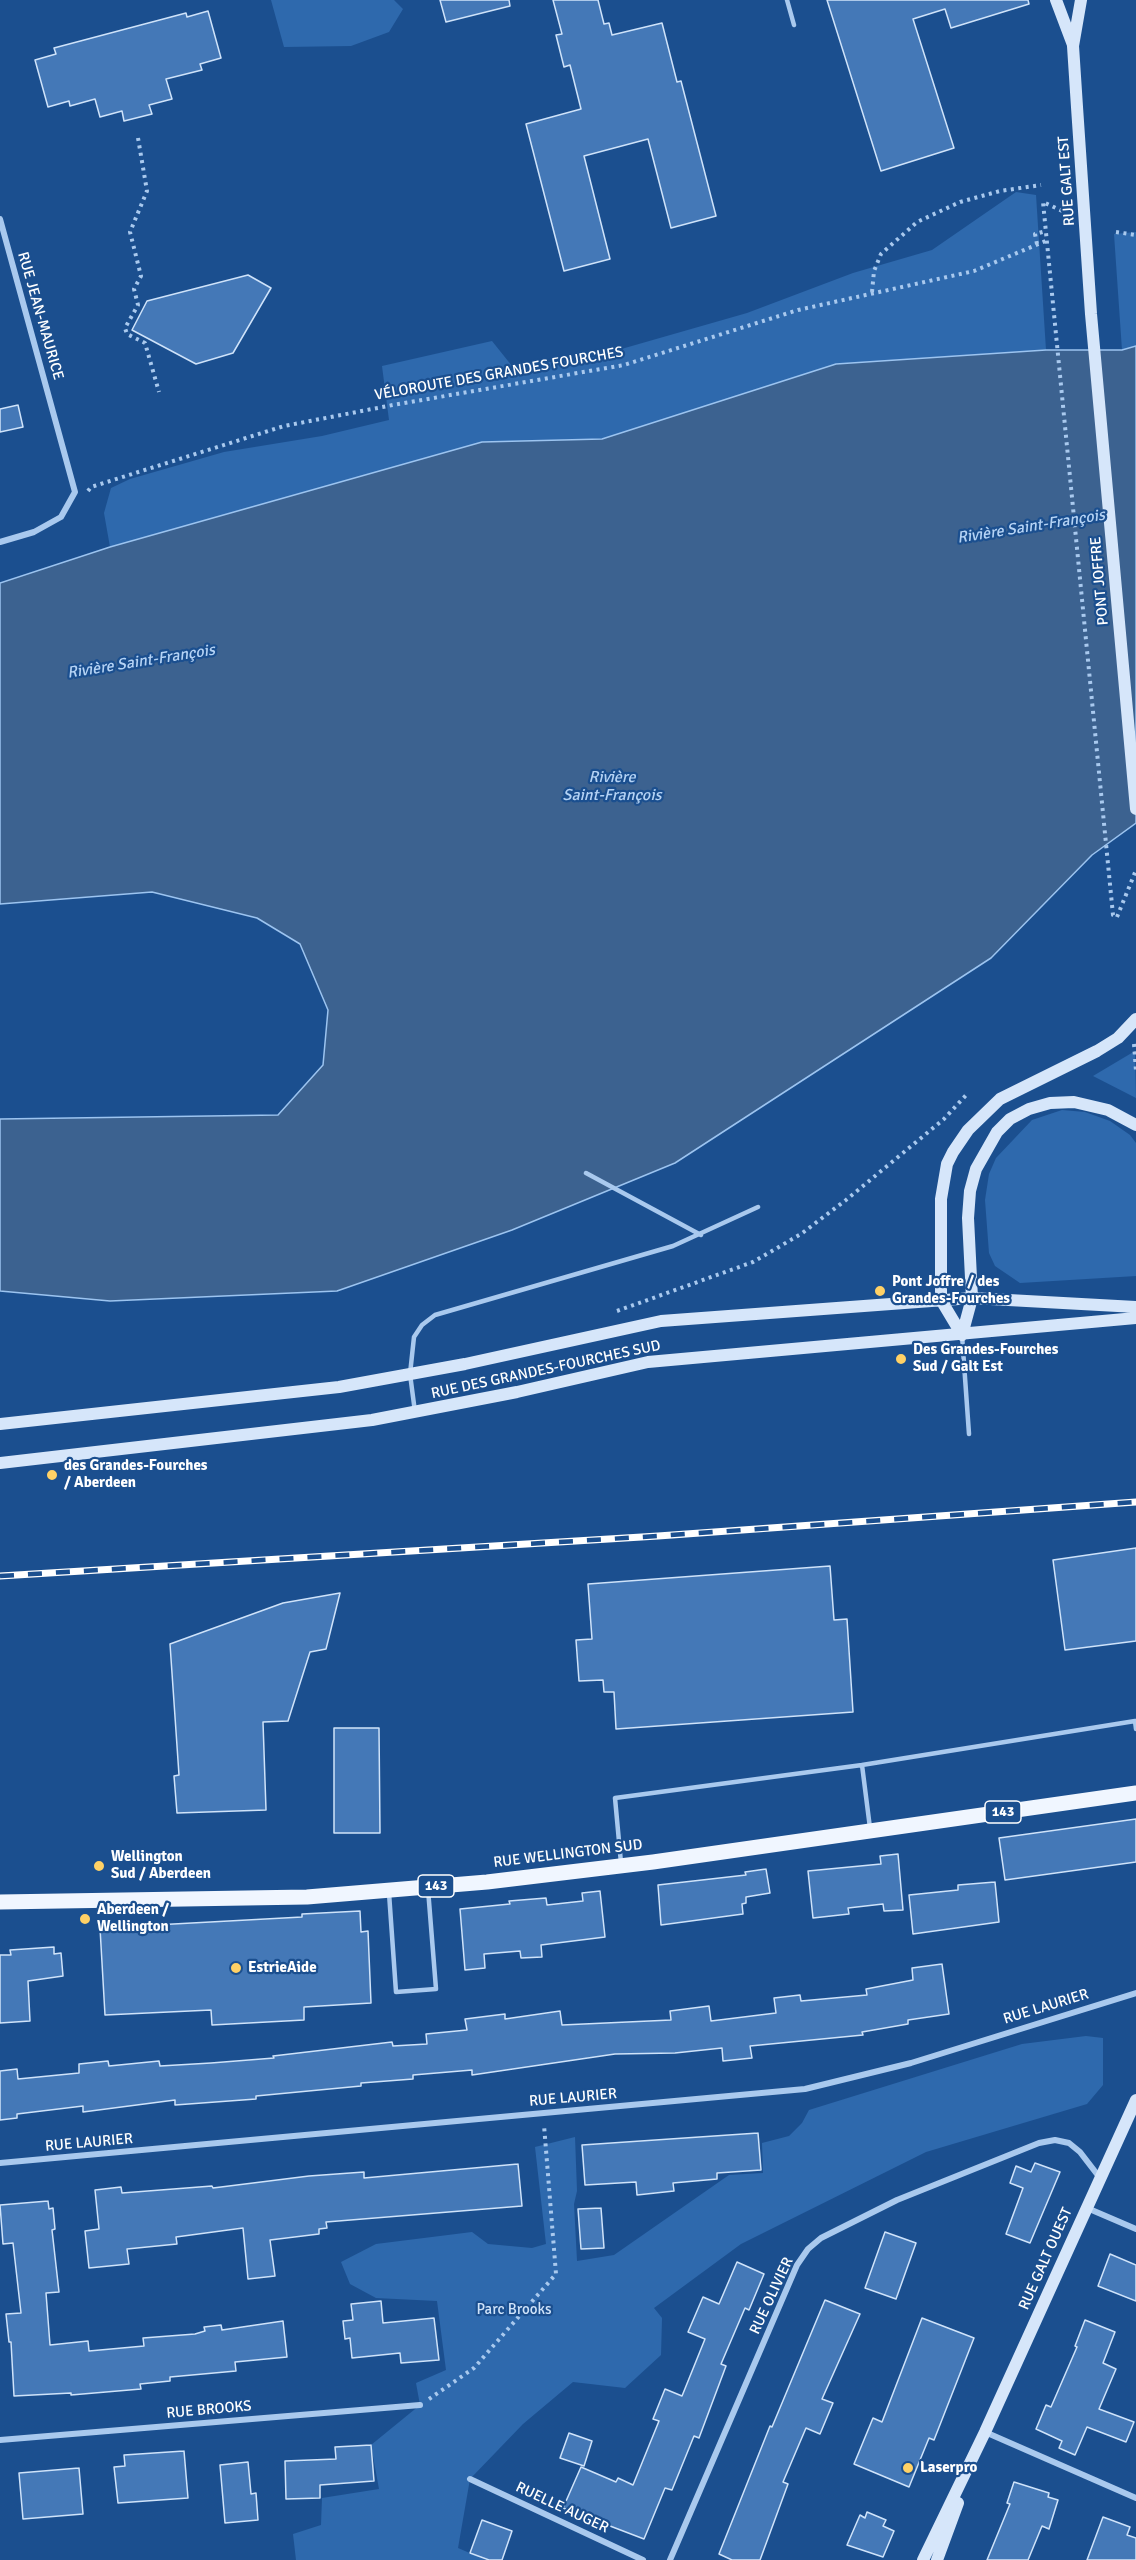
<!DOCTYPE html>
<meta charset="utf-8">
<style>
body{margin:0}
canvas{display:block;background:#1b4f8f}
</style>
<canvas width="1136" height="2560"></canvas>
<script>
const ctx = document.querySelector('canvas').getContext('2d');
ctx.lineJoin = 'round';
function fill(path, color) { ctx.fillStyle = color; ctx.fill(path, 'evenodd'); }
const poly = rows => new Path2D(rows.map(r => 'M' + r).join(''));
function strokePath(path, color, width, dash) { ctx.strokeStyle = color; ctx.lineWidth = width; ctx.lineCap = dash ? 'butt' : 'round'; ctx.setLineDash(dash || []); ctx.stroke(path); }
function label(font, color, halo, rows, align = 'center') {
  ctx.font = font + ' Signika,sans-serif'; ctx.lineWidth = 4.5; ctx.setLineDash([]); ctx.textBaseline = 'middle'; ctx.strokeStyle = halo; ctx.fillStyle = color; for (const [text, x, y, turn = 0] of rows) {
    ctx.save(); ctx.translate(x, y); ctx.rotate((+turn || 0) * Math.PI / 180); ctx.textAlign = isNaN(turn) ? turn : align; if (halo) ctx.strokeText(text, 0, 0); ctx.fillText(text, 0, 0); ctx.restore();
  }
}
const green = poly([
 [271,0,394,0,403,9,389,32,351,46,284,47],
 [1016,192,1036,195,1046,350,836,364,602,439,482,442,110,547,104,513,111,488,130,479,224,452,322,436,389,420,382,366,492,341,512,366,590,358,747,313,853,273,932,250],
 [1136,232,1136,346,1122,350,1114,234],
 [1135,1051,1136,1098,1093,1076],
 [1062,1110,1085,1112,1110,1121,1130,1135,1136,1143,1136,1276,1020,1283,995,1266,989,1253,985,1200,989,1174,996,1158,1032,1120],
 [1086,2036,1103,2038,1103,2085,1087,2104,926,2152,741,2244,654,2308,662,2318,661,2355,625,2388,573,2382,523,2424,470,2479,458,2548,486,2560,296,2560,293,2534,321,2525,322,2498,379,2489,371,2445,420,2405,416,2383,446,2370,437,2301,376,2298,350,2284,341,2262,376,2244,472,2232,488,2244,532,2248,546,2244,535,2147,575,2137,577,2191,574,2204,577,2261,614,2255,729,2175,763,2173,762,2143,789,2136,802,2123,809,2110,1022,2044]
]);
const water = poly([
 [1136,346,1136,823,1092,855,991,958,675,1163,512,1230,337,1291,110,1301,0,1291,0,1119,278,1115,323,1065,328,1010,300,944,257,918,152,892,0,904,0,583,110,547,482,442,602,439,836,364,1046,350,1122,350,1136,346]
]);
const building = poly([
 [440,0,509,0,510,6,446,22,440,0],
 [553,0,598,0,604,24,609,23,612,35,662,23,677,82,681,81,716,216,671,228,648,139,584,156,610,259,564,271,526,124,581,109,570,65,564,67,556,35,562,34,553,0],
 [827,0,1028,0,1029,4,951,28,945,9,913,19,954,148,881,171,827,0],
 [208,11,221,58,200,64,202,70,166,79,172,99,149,105,152,114,124,121,122,111,100,117,95,99,70,106,69,101,48,107,35,60,56,54,54,48,186,13,187,17,208,11],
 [248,275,271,288,233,353,196,364,132,330,147,301,248,275],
 [18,405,23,427,0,432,0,409,18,405],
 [1136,1548,1136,1641,1065,1650,1053,1560,1136,1548],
 [830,1566,834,1620,847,1619,853,1712,616,1729,614,1692,604,1692,603,1680,579,1681,576,1640,592,1639,588,1584,830,1566],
 [340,1593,326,1649,310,1652,288,1721,263,1722,266,1810,177,1813,174,1776,179,1775,170,1644,283,1603,340,1593],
 [334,1728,379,1728,380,1833,334,1833,334,1728],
 [1136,1819,1136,1862,1005,1880,999,1838,1136,1819],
 [898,1854,903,1910,884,1911,883,1904,848,1908,849,1914,813,1918,808,1871,881,1864,880,1856,898,1854],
 [766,1869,770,1893,746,1897,746,1903,742,1904,743,1914,661,1925,658,1885,746,1875,745,1872,766,1869],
 [995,1882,999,1922,913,1934,909,1895,958,1890,958,1885,995,1882],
 [600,1891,605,1937,541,1945,542,1957,521,1958,520,1951,484,1954,485,1968,465,1970,460,1909,510,1904,509,1901,546,1898,547,1905,583,1901,582,1893,600,1891],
 [360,1911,361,1932,368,1931,371,2003,304,2007,304,2020,212,2025,211,2010,105,2015,100,1928,302,1917,302,1914,360,1911],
 [54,1947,54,1954,61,1953,63,1976,28,1981,30,2021,0,2023,0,1955,11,1955,10,1950,54,1947],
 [942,1964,949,2014,908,2020,908,2024,862,2032,863,2035,750,2046,752,2058,723,2061,722,2048,675,2053,615,2054,472,2075,472,2070,413,2075,413,2079,361,2083,361,2086,256,2096,256,2099,175,2105,175,2100,83,2112,83,2106,17,2114,17,2118,0,2120,0,2071,17,2069,18,2079,79,2073,79,2064,108,2061,109,2066,159,2061,160,2066,211,2063,274,2058,273,2056,392,2042,393,2046,427,2044,426,2034,467,2030,465,2019,505,2014,505,2019,560,2011,562,2025,671,2020,670,2011,709,2006,711,2021,776,2013,774,1998,800,1995,801,2001,867,1995,866,1989,913,1980,912,1968,942,1964],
 [758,2133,761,2170,717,2173,717,2179,673,2183,674,2191,637,2195,636,2182,585,2185,582,2145,758,2133],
 [1035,2163,1060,2172,1030,2243,1006,2234,1023,2188,1010,2183,1016,2166,1031,2172,1035,2163],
 [518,2164,522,2206,326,2222,327,2228,319,2229,319,2234,270,2240,275,2276,248,2279,243,2228,176,2237,177,2244,127,2249,129,2264,89,2268,85,2231,99,2229,95,2190,121,2187,122,2193,212,2186,213,2188,309,2176,364,2172,364,2178,518,2164],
 [48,2201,49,2209,53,2208,55,2229,52,2230,59,2292,46,2293,50,2345,88,2341,89,2351,144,2346,143,2338,195,2334,205,2331,204,2327,221,2325,222,2330,283,2321,287,2357,235,2362,236,2371,170,2377,170,2381,140,2384,141,2389,71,2395,71,2393,14,2396,11,2342,9,2342,6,2314,21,2313,13,2243,3,2244,0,2205,48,2201],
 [601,2208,604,2248,581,2249,578,2209,601,2208],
 [885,2232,916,2243,896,2299,865,2288,885,2232],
 [1110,2254,1136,2265,1136,2301,1098,2286,1110,2254],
 [737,2262,764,2274,749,2310,745,2308,721,2364,726,2366,699,2438,694,2436,672,2490,665,2488,644,2539,563,2508,581,2467,616,2482,618,2478,633,2485,659,2421,653,2419,665,2389,682,2396,705,2339,688,2332,703,2297,719,2304,737,2262],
 [825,2300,860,2314,822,2399,833,2403,820,2434,806,2428,783,2482,788,2484,760,2560,732,2560,719,2554,770,2426,772,2427,825,2300],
 [381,2301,383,2323,434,2318,439,2360,401,2363,400,2353,352,2358,350,2338,345,2339,343,2321,353,2320,351,2304,381,2301],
 [922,2318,974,2338,934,2440,929,2438,909,2487,854,2464,873,2418,882,2422,922,2318],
 [1085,2320,1115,2332,1103,2363,1116,2369,1099,2409,1134,2422,1126,2442,1087,2427,1075,2455,1059,2448,1062,2441,1036,2429,1046,2405,1051,2407,1077,2347,1075,2346,1085,2320],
 [569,2433,592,2441,584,2466,560,2458,569,2433],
 [371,2445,374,2481,320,2485,320,2498,286,2499,285,2461,336,2459,335,2447,371,2445],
 [184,2451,188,2498,118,2503,114,2467,125,2466,124,2455,184,2451],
 [248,2462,251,2494,256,2493,258,2520,225,2523,220,2465,248,2462],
 [79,2468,83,2514,23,2519,19,2473,79,2468],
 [1014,2482,1049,2493,1048,2497,1058,2500,1049,2529,1042,2526,1028,2560,987,2560,1010,2504,1007,2503,1014,2482],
 [867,2512,886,2520,883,2526,894,2531,883,2557,847,2545,860,2515,865,2518,867,2512],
 [1103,2517,1130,2527,1127,2535,1136,2538,1136,2560,1087,2560,1103,2517],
 [482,2520,512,2531,502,2560,489,2560,470,2553,482,2520]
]);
const path = poly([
 [138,138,147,191,130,232,141,276,134,289,138,305,125,328,127,334,145,343,159,392],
 [1069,214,1043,202,1113,915,1117,917],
 [1116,232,1136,235],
 [1037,244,1035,234,1046,231],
 [872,292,874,271,881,254,917,222,960,202,1000,191,1041,185],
 [88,491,91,487,284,426,393,405,624,365,798,310,974,271,1048,240],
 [1117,917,1136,870],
 [1134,1044,1136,1071],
 [617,1311,753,1262,801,1234,846,1200,944,1119,968,1093],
 [429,2399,474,2368,556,2274,544,2125]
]);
const service = poly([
 [787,0,794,25],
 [586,1173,701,1235],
 [962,1335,969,1434],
 [415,1412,410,1374,414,1337,422,1325,435,1315,673,1246,758,1207],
 [862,1765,1135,1721,1136,1729],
 [621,1863,615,1798,862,1765,870,1828],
 [389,1893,396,1992,436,1989,428,1889]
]);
const minor = poly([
 [0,219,75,492,61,517,34,532,0,542],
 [0,2163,805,2089,911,2063,1136,1993],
 [1087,2208,1136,2229],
 [985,2432,1136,2498],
 [0,2440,420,2405],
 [470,2479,643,2560],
 [670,2560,797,2265,808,2249,821,2238,897,2200,1039,2143,1055,2140,1069,2143,1080,2152,1100,2178]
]);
const secondary = poly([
 [1056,0,1073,45],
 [1081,0,1073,46,1077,107,1091,314,1136,809],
 [962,1335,941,1300,941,1199,947,1164,953,1152,968,1130,1000,1099,1097,1051,1118,1038,1136,1019],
 [962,1335,972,1298,968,1218,970,1191,976,1169,997,1132,1010,1119,1029,1109,1050,1103,1074,1102,1108,1110,1136,1125],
 [0,1424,339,1387,465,1364,661,1321,972,1298,1136,1307],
 [0,1463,372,1420,517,1392,648,1362,1136,1318],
 [923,2560,985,2432,1136,2100],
 [937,2560,958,2503]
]);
const primary = poly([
 [0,1902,307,1897,487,1882,653,1862,1136,1793]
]);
const rail = poly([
 [0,1576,658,1536,1136,1502]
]);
const markers = [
 [880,1291,6,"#ffd166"],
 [901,1359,6,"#ffd166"],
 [52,1475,6,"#ffd166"],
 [99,1866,6,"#ffd166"],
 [85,1919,6,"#ffd166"],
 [236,1968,6,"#ffd166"],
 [908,2468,6,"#ffd166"]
];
const shields = [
 [1003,1812,36],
 [436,1886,36]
];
const shieldNames = [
 ["143",1003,1812],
 ["143",436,1886]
];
const streetNames = [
 ["RUE GALT EST",1067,181,-94],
 ["RUE JEAN-MAURICE",40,316,74],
 ["VÉLOROUTE DES GRANDES FOURCHES",499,374,-10],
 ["PONT JOFFRE",1100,581,-95],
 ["RUE DES GRANDES-FOURCHES SUD",546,1370,-12],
 ["RUE WELLINGTON SUD",568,1854,-7],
 ["RUE LAURIER",1046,2007,-17],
 ["RUE LAURIER",573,2098,-5],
 ["RUE LAURIER",89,2143,-5],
 ["RUE GALT OUEST",1046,2259,-66],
 ["RUE OLIVIER",772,2296,-65],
 ["RUE BROOKS",209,2410,-5],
 ["RUELLE AUGER",562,2508,25]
];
const poiNames = [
 ["Pont Joffre / des",892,1282],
 ["Grandes-Fourches",892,1299],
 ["Des Grandes-Fourches",913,1350],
 ["Sud / Galt Est",913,1367],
 ["des Grandes-Fourches",64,1466],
 ["/ Aberdeen",64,1483],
 ["Wellington",111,1857],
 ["Sud / Aberdeen",111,1874],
 ["Aberdeen /",97,1910],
 ["Wellington",97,1927],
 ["EstrieAide",248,1968],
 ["Laserpro",920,2468]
];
const parkNames = [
 ["Parc Brooks",514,2310]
];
const waterNames = [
 ["Rivière Saint-François",1031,527,-9],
 ["Rivière Saint-François",141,662,-9],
 ["Rivière",612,778],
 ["Saint-François",612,796]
];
fill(green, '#2e69ad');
fill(water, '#3c6290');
strokePath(water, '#9cc4f0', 1.5);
fill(building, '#4478b7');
strokePath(building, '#cfe3fa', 1.5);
strokePath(path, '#a9c9ee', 4, [3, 4.5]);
strokePath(service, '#a9c9ee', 4.5);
strokePath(minor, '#a9c9ee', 6);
strokePath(secondary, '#d6e6fa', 12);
strokePath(primary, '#f0f6ff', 15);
strokePath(rail, '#fff', 7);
strokePath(rail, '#1b4f8f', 4.5, [14]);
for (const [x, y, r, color] of markers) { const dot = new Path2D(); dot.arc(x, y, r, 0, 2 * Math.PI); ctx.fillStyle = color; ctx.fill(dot); strokePath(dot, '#1b4f8f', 2); }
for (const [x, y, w] of shields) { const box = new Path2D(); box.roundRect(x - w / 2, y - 11, w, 22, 4.5); ctx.fillStyle = '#1b4f8f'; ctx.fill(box); strokePath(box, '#fff', 1.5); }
label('bold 14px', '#fff', null, shieldNames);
label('15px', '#fff', '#1b4f8f', streetNames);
label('bold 15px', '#fff', '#1b4f8f', poiNames, 'left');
label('15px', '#cfe3fa', '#1b4f8f', parkNames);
label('italic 16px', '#b5d3f5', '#1b4f8f', waterNames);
</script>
